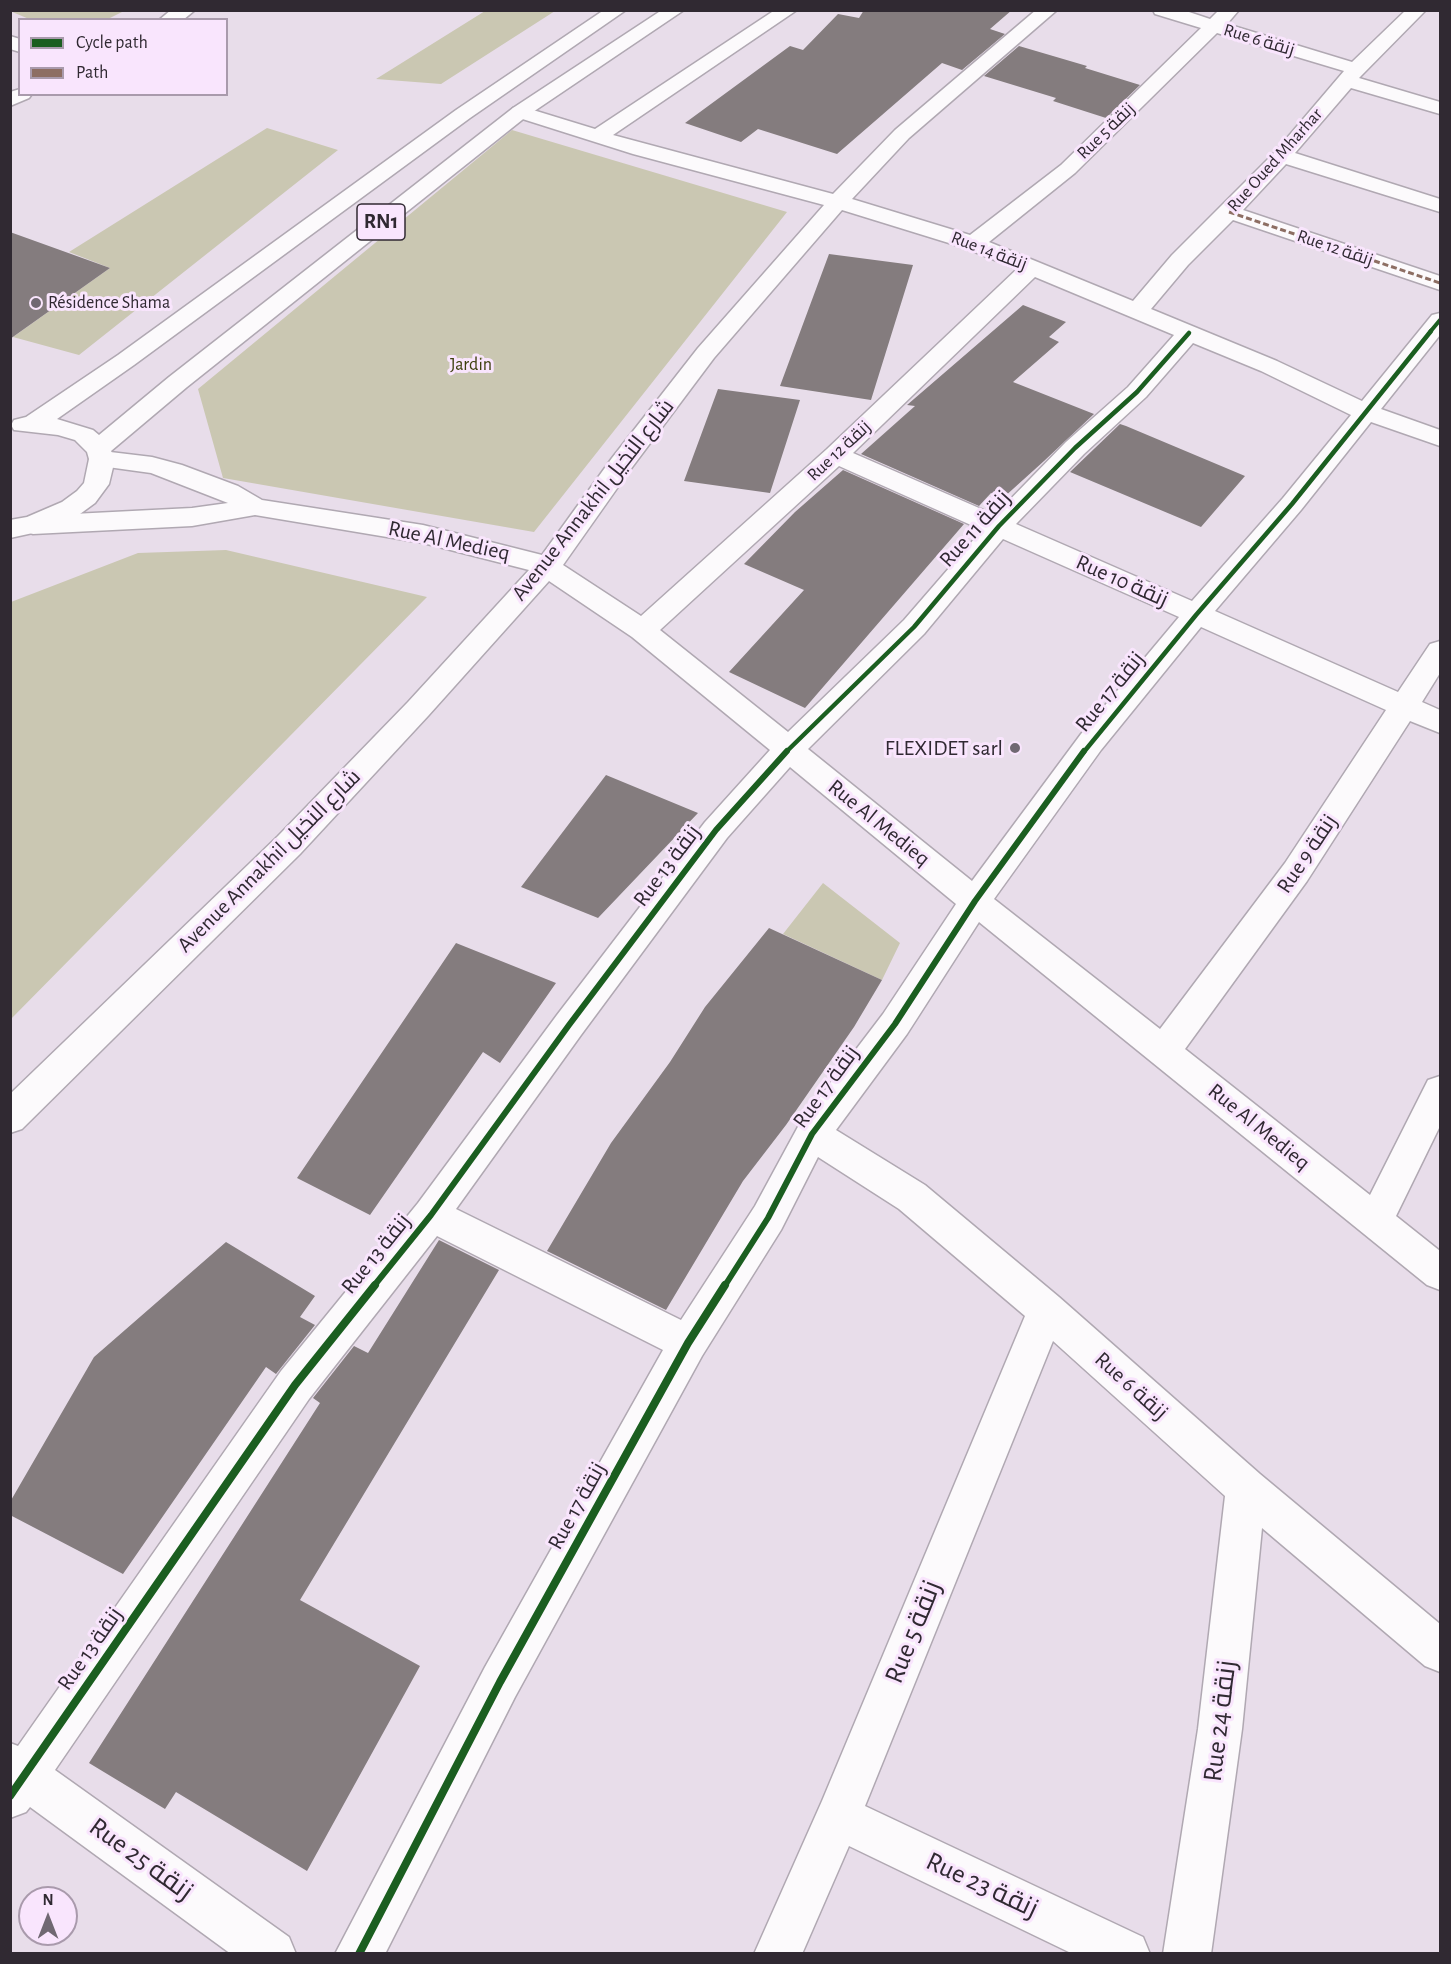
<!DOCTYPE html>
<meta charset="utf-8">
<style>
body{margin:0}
#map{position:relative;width:1451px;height:1964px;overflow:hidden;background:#e8ddea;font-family:"Alegreya Sans",sans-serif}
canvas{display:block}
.frame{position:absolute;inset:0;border:12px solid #302932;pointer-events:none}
.legend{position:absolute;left:18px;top:18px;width:210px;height:78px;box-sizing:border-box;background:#f9e5fd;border:2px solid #a99aac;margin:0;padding:8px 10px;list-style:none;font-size:18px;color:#302932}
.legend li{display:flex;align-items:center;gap:12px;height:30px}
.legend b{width:30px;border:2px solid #a99aac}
.north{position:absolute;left:18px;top:1886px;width:60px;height:60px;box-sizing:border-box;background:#f9e5fd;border:2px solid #a99aac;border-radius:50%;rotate:0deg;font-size:16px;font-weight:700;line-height:24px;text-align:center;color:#302932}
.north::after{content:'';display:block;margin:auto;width:21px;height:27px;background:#706872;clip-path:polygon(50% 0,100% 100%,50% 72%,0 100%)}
</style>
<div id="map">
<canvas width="1451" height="1964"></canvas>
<div class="frame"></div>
<ul class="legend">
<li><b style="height:8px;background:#1b5e20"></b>Cycle path</li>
<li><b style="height:8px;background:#8d6e63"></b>Path</li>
</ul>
<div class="north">N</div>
</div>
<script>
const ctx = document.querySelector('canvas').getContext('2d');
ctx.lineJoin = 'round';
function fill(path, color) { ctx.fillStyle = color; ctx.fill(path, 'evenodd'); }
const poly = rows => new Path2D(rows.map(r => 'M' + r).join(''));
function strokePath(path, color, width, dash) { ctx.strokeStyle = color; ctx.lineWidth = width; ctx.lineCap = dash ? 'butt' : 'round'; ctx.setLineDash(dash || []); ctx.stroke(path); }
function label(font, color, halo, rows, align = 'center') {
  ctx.font = font + ' "Alegreya Sans",Cairo,sans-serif'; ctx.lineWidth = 6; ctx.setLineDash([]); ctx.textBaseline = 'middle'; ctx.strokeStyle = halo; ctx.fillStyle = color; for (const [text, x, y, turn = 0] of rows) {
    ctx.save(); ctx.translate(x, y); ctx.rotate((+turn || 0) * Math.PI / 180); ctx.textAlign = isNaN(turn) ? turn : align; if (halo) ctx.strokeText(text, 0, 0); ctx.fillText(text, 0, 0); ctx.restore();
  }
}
const green = poly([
 [10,11,11,10,124,11,106,20,29,19],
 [485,11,555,11,441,84,376,79],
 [267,128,338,150,79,355,13,337,110,268,69,252],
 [512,130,787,212,534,532,223,478,198,389],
 [226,550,427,597,11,1019,11,602,138,553],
 [823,883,900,943,882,980,783,934]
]);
const building = poly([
 [864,10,1012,10,990,29,1005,34,962,70,942,63,837,154,758,129,741,142,685,123,790,46,803,50,838,14,859,18],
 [1019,46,1087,66,1085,68,1140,85,1106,118,1053,101,1056,98,984,76],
 [10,232,110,268,10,339],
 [829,254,913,265,871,400,780,386],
 [1023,305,1066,322,1049,337,1059,342,1013,382,1094,414,1044,461,1003,498,991,493,979,506,861,454,915,406,907,405],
 [718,389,800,400,770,493,684,481],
 [1120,424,1126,426,1245,476,1201,527,1070,472],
 [843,470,964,524,805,708,729,672,804,590,744,564,795,512],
 [606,775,698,813,598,918,521,887],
 [769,928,882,980,854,1027,786,1125,743,1181,666,1310,547,1251,611,1143,670,1062,705,1007],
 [456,943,556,983,500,1063,483,1052,370,1215,297,1178],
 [439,1240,499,1270,300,1600,420,1666,307,1871,176,1792,165,1809,89,1763,320,1403,313,1398,354,1346,368,1353],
 [226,1242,315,1296,300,1317,315,1325,276,1374,266,1367,123,1574,10,1515,10,1502,94,1357]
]);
const minor = poly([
 [171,10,195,10,183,20,159,20,171,10],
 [775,10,797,10,613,135,833,194,895,130,1036,10,1057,10,909,138,852,199,970,235,1061,165,1201,28,1155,14,1153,10,1183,10,1210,19,1219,10,1239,10,1227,24,1352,62,1406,10,1426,10,1359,78,1440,102,1440,114,1351,88,1295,153,1440,199,1440,212,1286,164,1243,210,1440,276,1440,290,1233,220,1188,265,1151,309,1277,361,1362,401,1432,315,1440,313,1440,335,1381,409,1440,430,1440,446,1371,422,1301,510,1215,611,1398,692,1430,644,1440,641,1440,673,1422,702,1440,710,1440,733,1410,721,1307,881,1185,1049,1370,1195,1428,1080,1440,1076,1440,1126,1396,1216,1440,1251,1440,1290,1427,1285,979,922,907,1034,836,1130,925,1185,1059,1297,1260,1474,1440,1624,1440,1672,1425,1666,1262,1528,1242,1729,1211,1954,1163,1954,1198,1729,1225,1496,1053,1341,865,1806,1143,1937,1150,1954,1073,1954,849,1846,802,1954,754,1954,822,1801,1025,1316,899,1209,818,1157,781,1230,702,1356,515,1697,385,1954,335,1954,485,1667,663,1350,437,1236,309,1399,55,1770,289,1937,296,1954,231,1954,30,1807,26,1812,10,1818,10,1743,18,1746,281,1371,418,1203,557,1015,705,822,770,750,632,637,549,581,428,716,300,854,22,1129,10,1133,10,1094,278,836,408,702,529,570,423,543,255,515,192,526,33,534,24,531,20,525,24,519,33,516,192,508,228,503,151,473,93,465,89,459,93,453,102,451,152,457,182,465,238,486,262,500,423,525,542,555,612,458,698,348,824,205,633,154,513,116,510,112,513,108,520,106,595,129,775,10],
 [1217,33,1344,71,1275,152,1172,255,1133,301,989,242,1075,173,1217,33],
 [842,210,965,248,1017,269,827,449,641,616,563,565,630,470,714,358,842,210],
 [1035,277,1174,335,1128,387,1066,442,995,515,853,453,1035,277],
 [1193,343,1261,371,1351,415,1283,498,1192,601,1016,524,1084,454,1146,397,1193,343],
 [839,466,982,530,904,620,788,732,660,630,839,466],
 [1003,539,1179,617,1081,734,972,881,808,749,924,634,1003,539],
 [1201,627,1386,710,1285,863,1160,1029,994,899,1101,750,1201,627],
 [790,767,956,904,883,1014,800,1123,755,1206,681,1320,456,1209,581,1035,727,838,790,767],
 [10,36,20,39,20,52,10,49,10,36],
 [20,89,20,94,32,94,29,98,10,106,10,92,20,89]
]);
const trunk = poly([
 [604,10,626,10,470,118,134,365,57,419,93,430,99,435,169,377,513,108,662,10,684,10,527,116,187,387,111,451,115,459,109,484,95,503,80,514,42,531,10,538,10,520,27,517,62,502,77,491,84,483,89,459,87,452,75,440,58,435,14,430,11,425,14,420,26,417,118,355,456,110,604,10]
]);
const quiet = poly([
 [1229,212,1440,283]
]);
const cyclewayFar3 = poly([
 [1430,332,1440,320]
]);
const cyclewayFar2 = poly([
 [785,753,914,627,999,526,1075,448,1137,392,1189,333],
 [1083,753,1196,615,1292,504,1431,331]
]);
const cyclewayFar1 = poly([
 [373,1287,431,1215,569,1025,716,830,787,751],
 [724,1287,768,1218,812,1134,895,1024,975,901,1084,751]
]);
const cycleway = poly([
 [10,1796,295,1385,375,1285],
 [359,1954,500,1682,688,1343,725,1285]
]);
const markers = [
 [36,303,6,"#706872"],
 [1015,748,6,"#706872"]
];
const farStreetnames = [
 ["Rue 6 زنقة",1259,40,17],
 ["Rue 5 زنقة",1106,131,-44],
 ["Rue Oued Mharhar",1275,160,-48],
 ["Rue 12 زنقة",1335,248,19],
 ["Rue 14 زنقة",989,251,21],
 ["Rue 12 زنقة",839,451,-43]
];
const farPoinames = [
 ["Résidence Shama",48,303]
];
const farParknames = [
 ["Jardin",471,365]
];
const shields = [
 [381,222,48]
];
const shieldNames = [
 ["RN1",381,222]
];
const streetNames = [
 ["Avenue Annakhil شارع النخيل",593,500,-52],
 ["Rue 11 زنقة",975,529,-48],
 ["Rue Al Medieq",449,541,12],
 ["Rue 10 زنقة",1122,581,24],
 ["Rue 17 زنقة",1110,692,-51],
 ["Rue Al Medieq",879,823,39],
 ["Rue 9 زنقة",1307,854,-56],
 ["Avenue Annakhil شارع النخيل",269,861,-45],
 ["Rue 13 زنقة",667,866,-53],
 ["Rue 17 زنقة",826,1087,-54],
 ["Rue Al Medieq",1259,1127,39],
 ["Rue 13 زنقة",376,1254,-51],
 ["Rue 6 زنقة",1131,1386,42],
 ["Rue 17 زنقة",577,1506,-61],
 ["Rue 13 زنقة",90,1649,-55]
];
const poiNames = [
 ["FLEXIDET sarl",1003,748]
];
const nearStreetnames = [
 ["Rue 5 زنقة",913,1632,-68],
 ["Rue 24 زنقة",1220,1721,-83],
 ["Rue 25 زنقة",141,1859,36],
 ["Rue 23 زنقة",982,1885,25]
];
fill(green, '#cac7b2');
fill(building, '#847c7e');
strokePath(minor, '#b0a8b2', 3);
strokePath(trunk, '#b0a8b2', 3);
fill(minor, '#fcfafc');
fill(trunk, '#fcfafc');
strokePath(quiet, '#8d6e63', 3, [6, 3]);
strokePath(cyclewayFar3, '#1b5e20', 4);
strokePath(cyclewayFar2, '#1b5e20', 4.5);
strokePath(cyclewayFar1, '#1b5e20', 6);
strokePath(cycleway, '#1b5e20', 8);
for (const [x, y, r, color] of markers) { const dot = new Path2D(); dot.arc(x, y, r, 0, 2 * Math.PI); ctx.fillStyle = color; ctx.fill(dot); strokePath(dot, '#f9e5fd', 2); }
label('18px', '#302932', '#f9e5fd', farStreetnames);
label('18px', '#302932', '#f9e5fd', farPoinames, 'left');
label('18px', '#3d3f0d', '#f9e5fd', farParknames);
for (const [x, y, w] of shields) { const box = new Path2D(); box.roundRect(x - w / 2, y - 18, w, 36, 4.5); ctx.fillStyle = '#f9e5fd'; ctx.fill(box); strokePath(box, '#302932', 1.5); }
label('bold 21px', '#302932', null, shieldNames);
label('22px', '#302932', '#f9e5fd', streetNames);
label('22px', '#302932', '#f9e5fd', poiNames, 'right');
label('27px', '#302932', '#f9e5fd', nearStreetnames);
</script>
